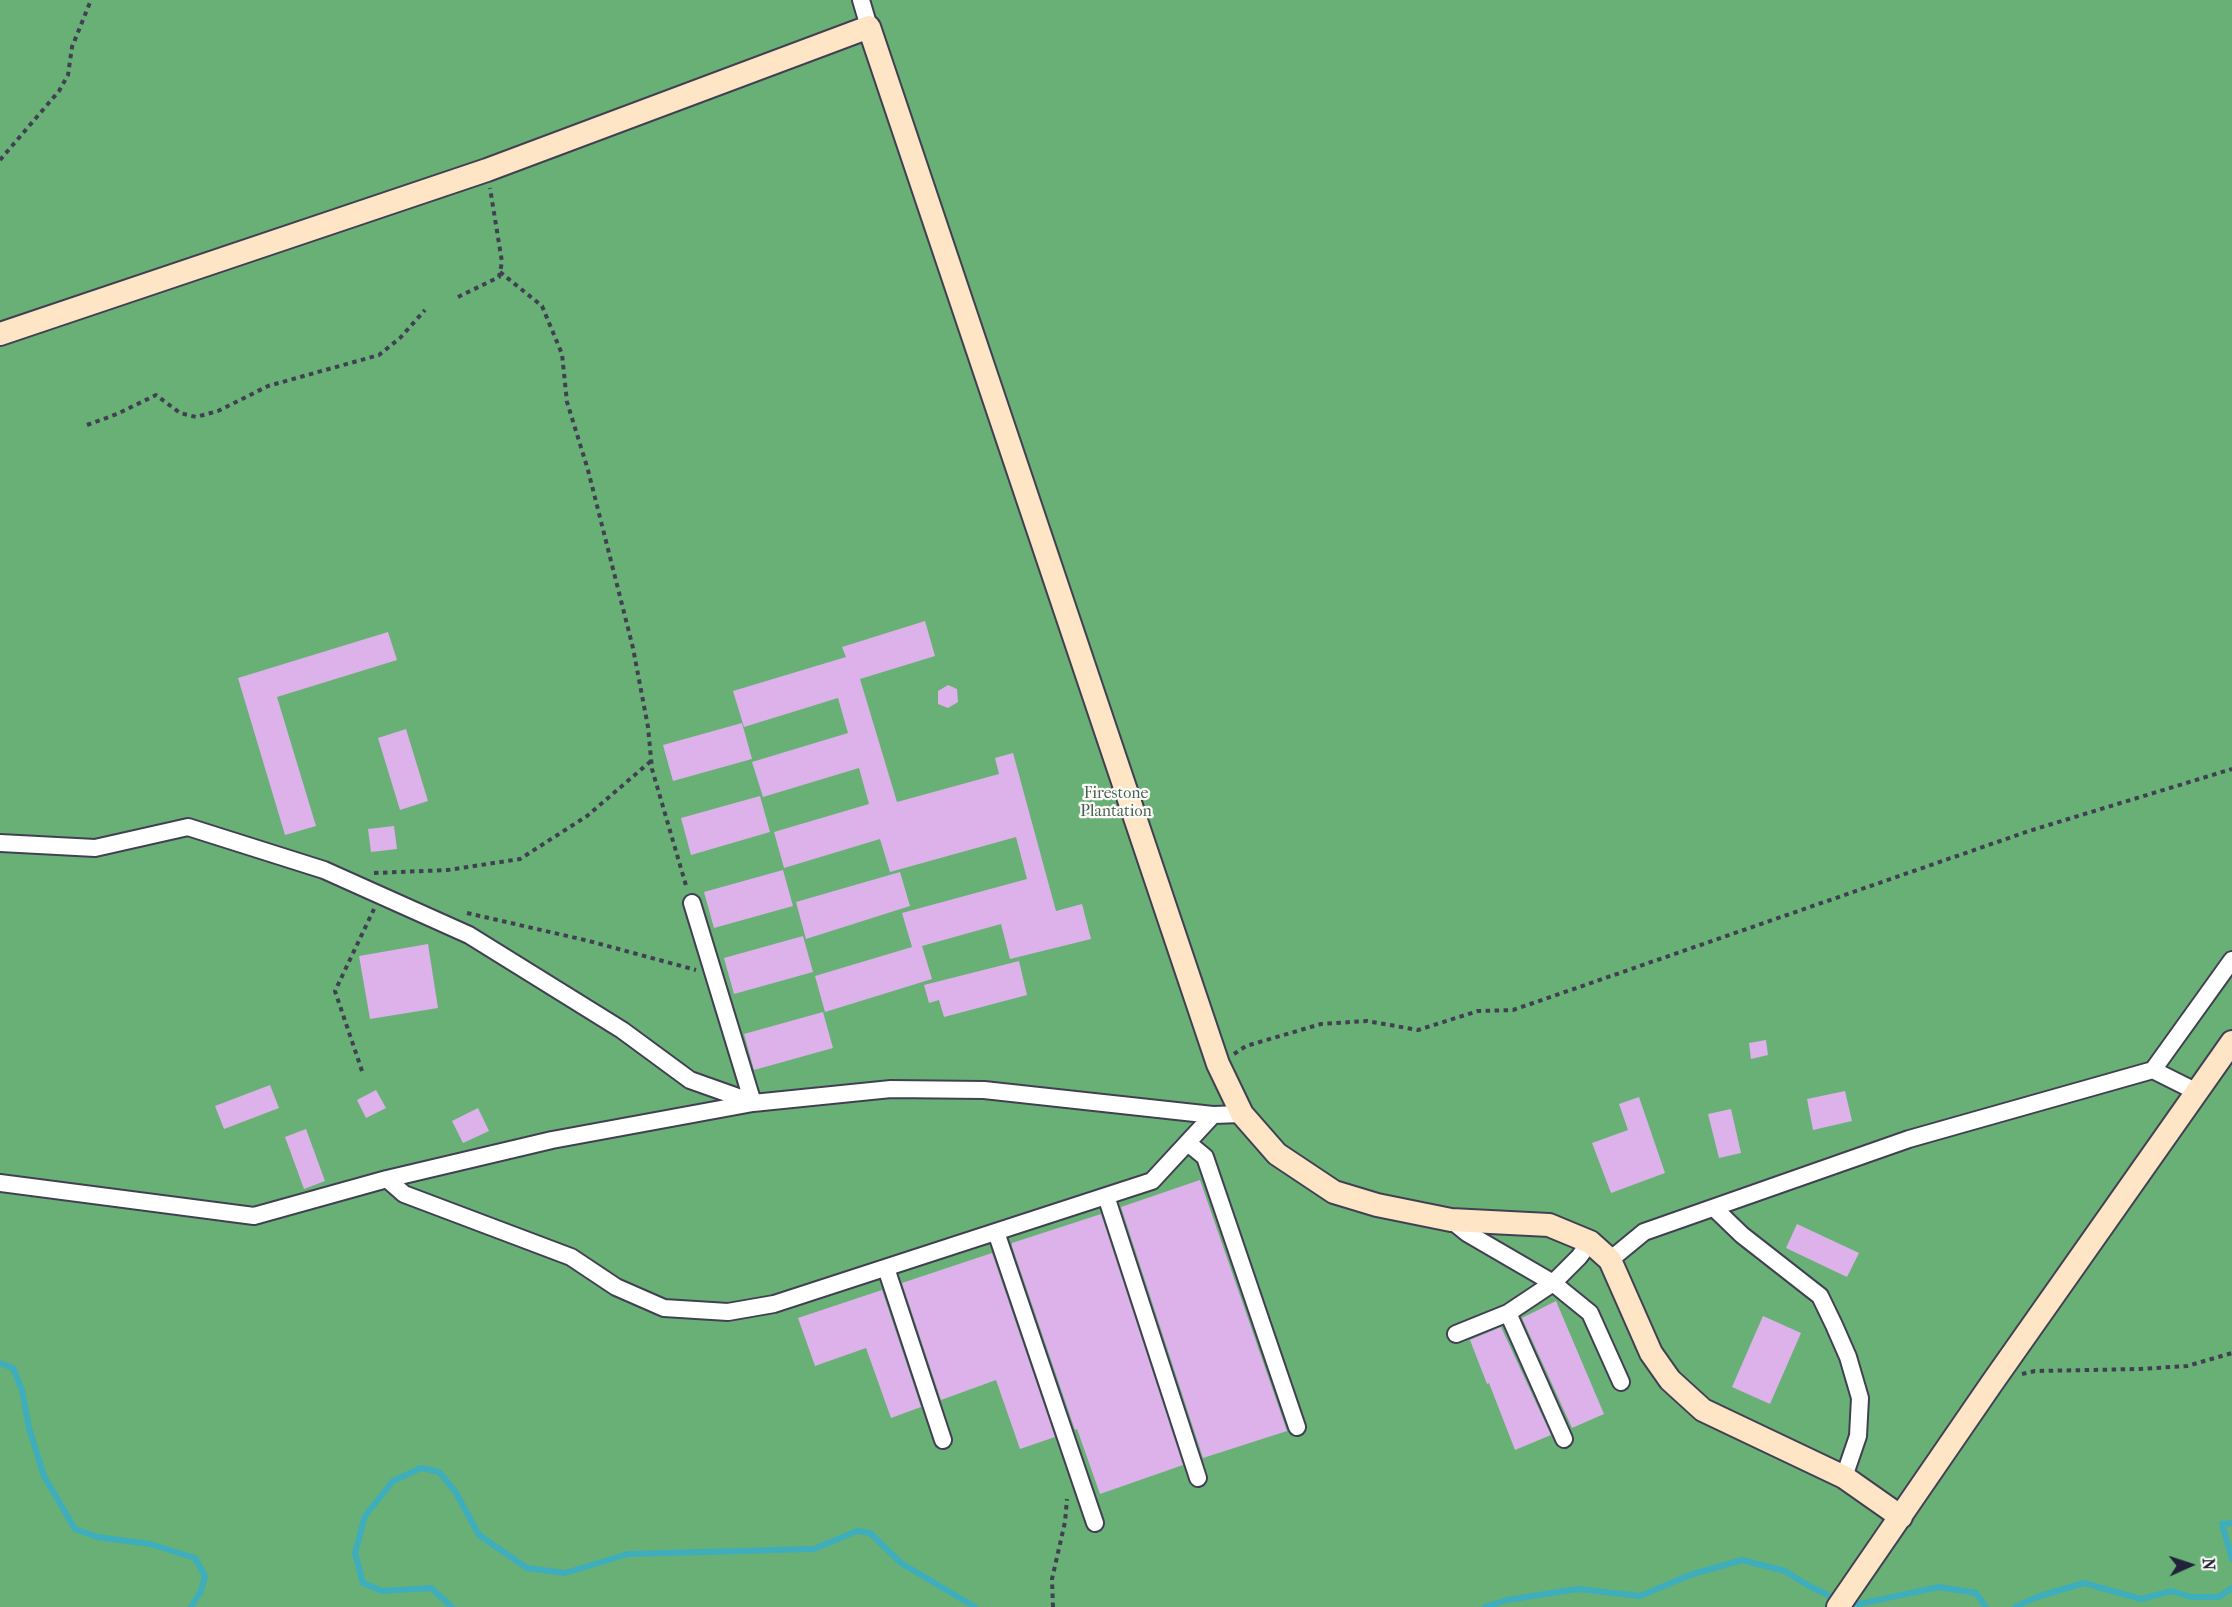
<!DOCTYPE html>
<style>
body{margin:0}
#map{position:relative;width:2232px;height:1607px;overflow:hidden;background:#f1ecd6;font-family:"IM FELL French Canon",serif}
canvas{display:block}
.north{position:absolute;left:2160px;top:1535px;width:60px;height:60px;-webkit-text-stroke:4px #fdfcf7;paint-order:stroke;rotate:87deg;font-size:16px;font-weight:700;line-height:24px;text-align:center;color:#22223b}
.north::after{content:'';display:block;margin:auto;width:21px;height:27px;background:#22223b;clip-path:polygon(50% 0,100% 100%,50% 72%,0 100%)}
</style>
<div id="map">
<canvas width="2232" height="1607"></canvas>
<div class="north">N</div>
</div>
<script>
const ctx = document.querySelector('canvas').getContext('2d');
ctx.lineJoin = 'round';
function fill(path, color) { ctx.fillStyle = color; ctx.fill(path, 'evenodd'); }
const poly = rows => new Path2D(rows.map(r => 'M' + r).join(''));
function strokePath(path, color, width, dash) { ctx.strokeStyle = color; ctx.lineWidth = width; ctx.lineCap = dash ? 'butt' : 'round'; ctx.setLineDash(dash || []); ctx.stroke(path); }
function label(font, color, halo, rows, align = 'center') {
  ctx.font = font + ' "IM FELL French Canon",serif'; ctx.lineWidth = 4.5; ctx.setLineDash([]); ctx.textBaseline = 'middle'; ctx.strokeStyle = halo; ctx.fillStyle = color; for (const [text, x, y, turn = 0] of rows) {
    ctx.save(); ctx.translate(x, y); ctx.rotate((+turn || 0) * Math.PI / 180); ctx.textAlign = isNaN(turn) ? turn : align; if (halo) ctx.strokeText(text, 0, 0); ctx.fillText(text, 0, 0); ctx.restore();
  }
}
const forest = poly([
 [0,0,2232,0,2232,1607,0,1607]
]);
const stream = poly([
 [0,1363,13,1368,22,1390,29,1428,44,1476,75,1529,97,1537,150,1544,195,1558,205,1576,201,1591,191,1607],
 [2232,1523,2222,1524,2232,1559],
 [1847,1604,1850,1606,1939,1587,1976,1593,1986,1607],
 [452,1607,431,1588,382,1591,363,1583,355,1553,365,1516,393,1481,421,1468,439,1472,455,1491,479,1535,527,1568,565,1573,628,1554,814,1549,857,1531,870,1533,901,1563,975,1607],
 [1485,1607,1507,1600,1578,1589,1640,1596,1690,1575,1742,1560,1785,1571,1809,1586,1838,1600],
 [2015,1607,2037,1597,2084,1583,2141,1599,2172,1591,2191,1597,2219,1597,2232,1588]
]);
const building = poly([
 [925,621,935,656,860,679,897,802,999,774,995,758,1013,753,1056,911,1082,904,1091,939,1010,959,1001,924,922,946,932,979,825,1012,815,976,912,947,902,913,1027,879,1016,837,890,872,880,839,784,868,774,832,869,804,859,768,763,797,752,762,848,733,838,698,744,727,733,691,846,657,842,647],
 [388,632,397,660,277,697,316,826,285,835,238,678],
 [948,685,957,689,958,702,948,708,938,704,938,691],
 [742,723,752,759,673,781,663,745],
 [406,729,428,801,400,810,378,738],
 [760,796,770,832,691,855,681,818],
 [394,826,397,849,371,852,368,829],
 [783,870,793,906,714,928,704,892],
 [900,872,910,906,806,939,796,902],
 [803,936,813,972,734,994,724,958],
 [428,944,438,1008,370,1019,359,956],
 [1019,961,1027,995,944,1017,939,1000,929,1003,924,985],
 [823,1012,833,1048,754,1070,744,1034],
 [1766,1040,1768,1055,1751,1059,1749,1043],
 [270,1085,279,1108,224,1129,215,1106],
 [376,1090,386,1108,366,1118,357,1100],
 [1845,1091,1852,1121,1813,1130,1807,1099],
 [1639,1097,1665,1173,1611,1193,1592,1143,1628,1130,1619,1104],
 [478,1108,489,1131,463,1143,452,1121],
 [1731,1109,1741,1153,1719,1158,1708,1114],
 [306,1129,325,1181,304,1189,285,1137],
 [1200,1180,1287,1431,1203,1458,1121,1207],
 [1101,1214,1183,1465,1100,1494,1077,1429,1075,1430,1012,1246,1012,1243],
 [1797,1224,1859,1253,1847,1277,1786,1248],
 [992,1253,1055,1437,1020,1449,996,1380,941,1400,902,1283],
 [882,1290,921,1407,891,1418,866,1348,815,1366,798,1318],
 [1556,1301,1604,1414,1572,1428,1522,1318],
 [1763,1316,1801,1333,1770,1404,1732,1387],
 [1501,1327,1551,1435,1515,1450,1489,1383,1487,1384,1470,1340]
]);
const path = poly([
 [0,160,59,91,68,75,72,47,91,0],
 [500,272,542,306,562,354,567,402,588,470,633,648,648,727,652,769,687,889],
 [458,297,499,277,502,262,490,188],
 [87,425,117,414,156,395,180,413,196,417,218,411,268,386,379,355,400,338,425,310],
 [374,873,448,870,520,859,587,816,651,761],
 [467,913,589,941,696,970],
 [1234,1054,1246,1046,1321,1024,1367,1021,1418,1030,1478,1011,1513,1010,2029,831,2232,769],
 [362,1071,335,991,374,909],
 [2022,1374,2035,1371,2140,1369,2187,1366,2232,1353],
 [1053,1607,1052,1579,1065,1522,1067,1499]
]);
const street = poly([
 [861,0,869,27],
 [0,843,95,848,188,827,324,870,469,935,622,1030,690,1080,752,1102],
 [692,903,753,1103],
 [2153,1070,2232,960],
 [1188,1143,1205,1157,1297,1427],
 [387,1179,404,1194,571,1257,616,1287,664,1308,728,1312,774,1304,1152,1181,1213,1115,1242,1114],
 [0,1183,254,1216,387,1179,552,1140,753,1103,891,1089,984,1090,1213,1115],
 [1106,1196,1198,1478],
 [1714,1208,1742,1235,1820,1296,1834,1325,1848,1357,1860,1398,1858,1436,1844,1477],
 [1451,1220,1467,1233,1553,1283,1590,1313,1621,1382],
 [996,1232,1095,1523],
 [1610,1260,1644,1232,1909,1139,2153,1070,2197,1092],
 [886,1268,943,1440],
 [1508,1313,1564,1439],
 [1456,1334,1508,1313,1553,1283,1579,1257,1590,1242]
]);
const secondary = poly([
 [0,334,487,170,869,27,1218,1064,1242,1114,1277,1154,1334,1192,1377,1205,1451,1220,1549,1225,1590,1242,1610,1260,1651,1353,1670,1380,1703,1410,1844,1477,1901,1517],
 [1838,1607,1992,1383,2232,1042]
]);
const parkNames = [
 ["Firestone",1116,794],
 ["Plantation",1116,812]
];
fill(forest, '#69b077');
strokePath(stream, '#3eadbc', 6);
fill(building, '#ddb1e9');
strokePath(street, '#414052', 20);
strokePath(secondary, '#414052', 26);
strokePath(path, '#414052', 4, [4.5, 4.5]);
strokePath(street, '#fff', 16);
strokePath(secondary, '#fde5c5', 22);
label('16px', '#445e57', '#fdfcf7', parkNames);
</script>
